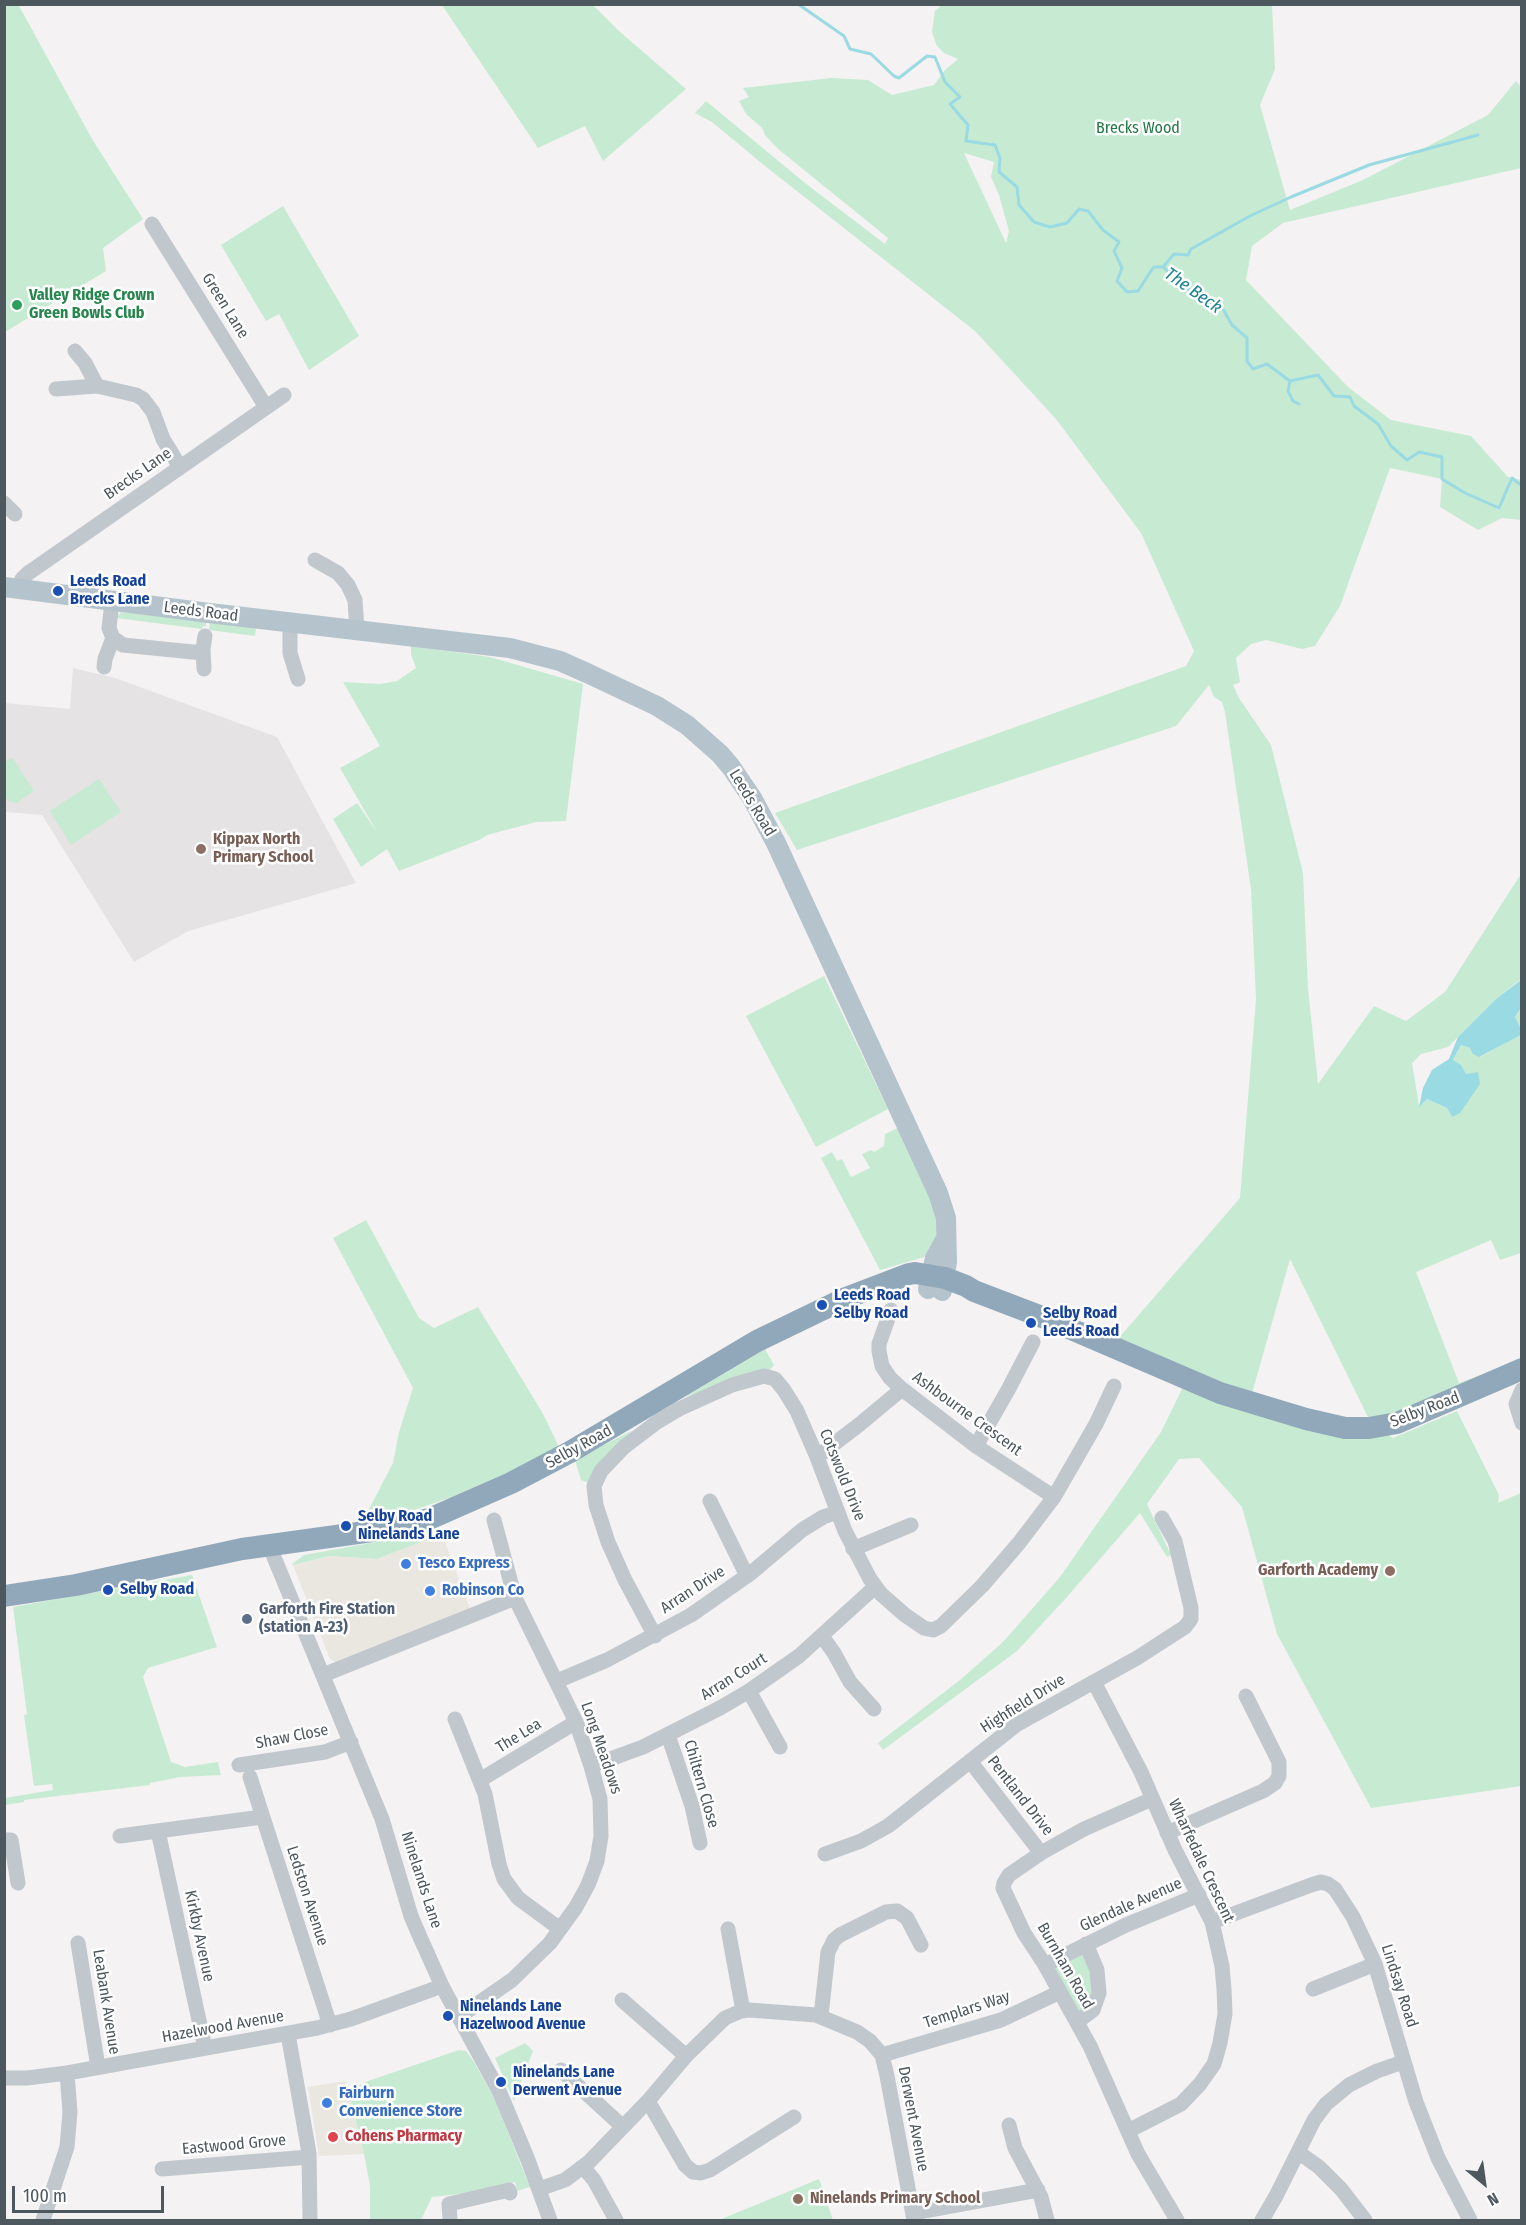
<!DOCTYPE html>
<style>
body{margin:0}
#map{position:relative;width:1526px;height:2225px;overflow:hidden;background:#f4f2f2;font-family:"Fira Sans Condensed",sans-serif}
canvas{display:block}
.frame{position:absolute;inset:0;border:6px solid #4c575e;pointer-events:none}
.north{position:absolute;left:1454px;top:2153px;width:60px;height:60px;-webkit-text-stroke:4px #fff;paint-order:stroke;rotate:151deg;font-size:16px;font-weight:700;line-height:24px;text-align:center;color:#4c575e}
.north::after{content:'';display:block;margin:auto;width:21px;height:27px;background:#4c575e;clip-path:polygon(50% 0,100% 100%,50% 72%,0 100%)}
.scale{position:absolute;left:12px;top:2186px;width:152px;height:27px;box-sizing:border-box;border:3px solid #4c575e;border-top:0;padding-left:8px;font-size:18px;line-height:21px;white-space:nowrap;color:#4c575e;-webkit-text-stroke:4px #fff;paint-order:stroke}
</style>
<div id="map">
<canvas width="1526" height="2225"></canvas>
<div class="frame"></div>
<div class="north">N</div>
<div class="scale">100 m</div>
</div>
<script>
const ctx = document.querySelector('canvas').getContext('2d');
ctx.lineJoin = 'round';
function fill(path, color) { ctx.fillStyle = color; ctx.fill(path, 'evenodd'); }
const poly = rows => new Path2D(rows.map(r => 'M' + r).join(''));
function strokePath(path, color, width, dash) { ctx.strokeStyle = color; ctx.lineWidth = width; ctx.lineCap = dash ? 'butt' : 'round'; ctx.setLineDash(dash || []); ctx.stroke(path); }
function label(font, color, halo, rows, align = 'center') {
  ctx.font = font + ' "Fira Sans Condensed",sans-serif'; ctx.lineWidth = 5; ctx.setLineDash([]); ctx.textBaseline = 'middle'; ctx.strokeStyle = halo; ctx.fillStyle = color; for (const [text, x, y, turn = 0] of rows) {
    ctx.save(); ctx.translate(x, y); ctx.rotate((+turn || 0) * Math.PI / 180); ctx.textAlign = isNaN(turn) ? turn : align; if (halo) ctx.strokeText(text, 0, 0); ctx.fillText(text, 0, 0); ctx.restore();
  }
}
const commercial = poly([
 [442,1534,470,1609,335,1662,330,1659,293,1565,331,1556,377,1559],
 [345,2081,364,2154,319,2156,308,2087]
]);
const education = poly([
 [73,668,115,678,277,737,356,883,188,931,134,962,42,815,5,812,4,703,70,709]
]);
const green = poly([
 [18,4,92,139,143,219,103,248,106,271,5,332,4,5],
 [442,5,593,5,619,31,686,89,603,161,585,126,538,148],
 [942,5,1272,5,1275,69,1260,105,1290,210,1363,180,1488,115,1516,81,1521,87,1521,168,1283,223,1252,246,1246,280,1348,387,1391,420,1471,436,1508,477,1521,480,1521,520,1502,518,1478,530,1440,507,1442,479,1390,468,1340,606,1315,646,1302,649,1266,640,1251,644,1236,658,1240,682,1233,685,1239,698,1271,745,1303,873,1308,988,1318,1084,1374,1006,1406,1021,1445,992,1521,874,1521,979,1496,999,1448,1047,1421,1054,1412,1063,1419,1106,1427,1099,1447,1108,1452,1117,1466,1074,1453,1061,1461,1045,1470,1048,1480,1057,1520,1035,1521,1029,1515,1017,1521,1008,1521,1253,1500,1260,1491,1240,1416,1272,1459,1383,1521,1360,1429,1404,1370,1421,1290,1259,1251,1397,1117,1340,1240,1198,1256,999,1251,889,1225,712,1222,702,1214,697,1209,685,1176,726,797,850,775,813,1186,666,1194,651,1141,533,1056,419,975,331,765,166,712,122,695,113,706,101,805,183,885,244,888,238,777,148,765,135,762,128,746,114,739,101,749,97,743,88,831,78,868,80,892,95,934,85,945,70,958,59,944,53,937,46,932,32,935,11],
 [964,153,994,162,991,177,999,195,1009,231,1006,243],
 [283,206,359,336,309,370,279,314,266,321,221,245],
 [121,612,206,622,206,626,203,626,202,629,116,618],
 [210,622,256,628,255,636,209,630],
 [411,646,490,657,583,684,566,821,536,822,487,835,479,840,399,871,387,849,361,867,333,819,357,803,377,832,340,768,380,746,343,682,380,684,397,681,416,668,411,654],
 [12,757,34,791,16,803,8,801,5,796,5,762],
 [99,779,121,812,71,845,50,811],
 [824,976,888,1109,816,1147,746,1016],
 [898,1128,933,1197,938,1225,936,1240,929,1252,924,1257,880,1270,821,1158,832,1152,837,1161,842,1159,851,1177,870,1168,862,1154,871,1150,874,1152,884,1146,885,1134],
 [366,1220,419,1318,434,1328,478,1307,542,1412,558,1445,558,1450,452,1497,411,1511,391,1515,367,1513,393,1463,399,1432,413,1388,333,1238],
 [765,1349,774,1365,769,1371,685,1397],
 [1183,1387,1386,1434,1393,1438,1457,1411,1499,1495,1498,1503,1521,1493,1521,1786,1371,1808,1277,1634,1242,1507,1199,1458,1179,1459,1147,1504,1171,1555,1167,1557,1140,1513,1066,1598,1017,1651,883,1750,878,1743,960,1680,1003,1642,1060,1577,1161,1432],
 [633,1430,607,1455,589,1483,581,1480,575,1460],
 [439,1527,442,1534,377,1559,330,1556,293,1565,292,1564,304,1555,415,1535],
 [192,1575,217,1647,148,1668,143,1677,171,1762,185,1767,218,1762,221,1775,180,1777,150,1783,150,1785,24,1800,24,1802,5,1805,5,1798,53,1790,52,1784,34,1786,24,1715,27,1714,13,1607],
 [1084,1953,1095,1987,1086,2011,1078,2011,1056,1972,1056,1968,1057,1965],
 [525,2043,533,2051,514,2101,495,2058],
 [459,2050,466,2051,474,2062,495,2100,530,2187,517,2191,515,2182,487,2191,432,2197,421,2220,370,2220,370,2186,364,2154,348,2091,368,2081],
 [819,2179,833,2220,719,2220]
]);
const water = poly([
 [1521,980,1521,1008,1515,1017,1521,1029,1521,1035,1479,1057,1473,1054,1470,1048,1461,1045,1453,1060,1461,1065,1466,1074,1478,1072,1480,1084,1460,1113,1452,1117,1447,1108,1427,1099,1419,1107,1423,1088,1432,1070,1449,1059,1458,1037,1496,999]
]);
const stream = poly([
 [798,4,844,36,850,49,871,54,894,76,899,78,927,56,935,57,945,82,960,97,950,104,968,125,966,141,995,145,1000,158,999,172,1017,187,1019,205,1034,222,1050,227,1067,223,1079,209,1088,211,1103,230,1119,242,1114,251,1122,268,1117,281,1127,292,1138,291,1151,271,1154,267,1163,267,1205,303,1223,309,1232,325,1247,338,1247,361,1253,369,1267,364,1290,381,1318,375,1334,396,1350,397,1354,406,1378,424,1391,446,1407,460,1419,452,1442,457,1442,479,1465,493,1499,508,1512,478,1522,486],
 [1163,267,1174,254,1188,255,1191,249,1250,216,1291,197,1369,165,1478,135],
 [1290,381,1288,391,1293,401,1299,404]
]);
const minor = poly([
 [152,224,266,407],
 [75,351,85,363,97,386],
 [56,389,97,386,136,395,143,399,153,412,163,439,180,467],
 [4,503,15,514],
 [315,560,338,573,348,585,355,600,357,630],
 [20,589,22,579,27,574,284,395],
 [112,602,109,628,113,638,123,645,203,653],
 [290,623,290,653,298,679],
 [104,667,105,659,113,638],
 [204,669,203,649,205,636],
 [891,1310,879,1344,879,1351,882,1366,890,1378,902,1389,976,1446,1054,1497],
 [1522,1390,1516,1404,1522,1423],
 [976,1446,1008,1390,1033,1342],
 [817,1457,860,1424,902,1389],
 [710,1501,747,1576],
 [269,1545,382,1819,411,1916,420,1937,442,1986,500,2093,528,2160,550,2220],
 [853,1549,911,1525],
 [655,1636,625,1580,608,1542,596,1505,594,1486,601,1471,624,1447,657,1422,679,1409,732,1385,764,1376,775,1379,784,1390,797,1411,817,1457,845,1531,870,1579,881,1594,905,1615,924,1628,933,1630,941,1626,982,1586,1019,1543,1054,1497,1096,1424,1114,1386],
 [822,1636,834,1653,850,1682,874,1709],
 [323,1675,515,1598],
 [557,1681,607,1660,691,1615,751,1573,802,1530,823,1517,838,1512],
 [1094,1682,1141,1772,1175,1850,1212,1922,1222,1966,1224,1989,1225,2014,1220,2043,1214,2064,1200,2084,1181,2104,1128,2131],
 [749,1691,780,1747],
 [455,1719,485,1794,499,1864,504,1879,518,1898,560,1929],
 [668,1735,692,1806,700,1843],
 [970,1761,1041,1853],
 [239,1765,325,1752,351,1742],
 [591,1766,643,1747,720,1708,749,1691,799,1656,875,1587],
 [250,1777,330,2025],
 [480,1780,576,1722],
 [1152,1799,1084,1829,1041,1853,1009,1875,1004,1883,1003,1888,1024,1933,1045,1965,1090,2046,1138,2154,1177,2220],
 [158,1831,205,2048],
 [1167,1833,1263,1791,1275,1783,1279,1776,1279,1762,1246,1696],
 [120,1836,262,1817],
 [4,1840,11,1840,18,1883],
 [825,1854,861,1841,888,1826,1016,1725,1137,1658,1185,1627,1191,1619,1191,1608,1175,1541,1162,1518],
 [1212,1922,1311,1885,1321,1882,1328,1884,1335,1889,1353,1917,1375,1964,1416,2102,1438,2158,1470,2220],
 [728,1929,743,2011],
 [78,1943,98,2067],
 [1045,1965,1126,1925,1199,1895],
 [1313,1989,1375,1964],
 [622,2000,686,2056],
 [460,2016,512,1980,550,1943,576,1907,588,1885,597,1861,601,1836,600,1799,591,1766,576,1722,515,1598,494,1520],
 [821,2016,828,1952,834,1940,840,1935,886,1912,897,1911,907,1918,921,1945],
 [1077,2022,1093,2010,1099,1993,1097,1970,1086,1944],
 [288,2034,309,2153,310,2220],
 [882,2055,1001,2020,1060,1992],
 [561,2070,623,2127],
 [4,2078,27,2078,67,2073,317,2028,351,2019,442,1986],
 [648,2101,685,2165,693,2172,701,2173,710,2170,794,2117],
 [1009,2125,1015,2148,1041,2197,1047,2220],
 [1298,2152,1319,2167,1341,2189,1365,2220],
 [583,2167,594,2180,616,2220],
 [162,2169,309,2157],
 [539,2189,565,2180,589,2162,648,2101,686,2056,725,2018,741,2011,749,2010,816,2015,857,2032,870,2041,882,2055,887,2076,914,2220],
 [913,2213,1038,2190],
 [43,2220,67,2147,70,2112,67,2073],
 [450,2220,449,2204,509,2190,510,2193],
 [1262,2220,1276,2196,1314,2120,1326,2104,1349,2085,1377,2071,1403,2062]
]);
const major = poly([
 [4,587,209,613,510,648,560,661,587,673,657,706,687,725,720,754,731,767,752,798,776,843,938,1193,946,1218,947,1262,942,1291],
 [928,1289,935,1258,945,1240]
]);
const highway = poly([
 [4,1596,76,1585,242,1549,387,1529,429,1519,511,1483,570,1452,757,1341,846,1298,909,1274,915,1273,945,1278,966,1286,974,1291,1050,1320,1220,1393,1306,1419,1345,1428,1369,1428,1397,1423,1522,1369]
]);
const markers = [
 [17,305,6,"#2e9e5b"],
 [58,591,6,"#1a4fb4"],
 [201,849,6,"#8d6e63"],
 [822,1305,6,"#1a4fb4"],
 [1031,1323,6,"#1a4fb4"],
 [346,1526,6,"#1a4fb4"],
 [406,1564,6,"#3f7fe0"],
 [1390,1571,6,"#8d6e63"],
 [108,1590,6,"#1a4fb4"],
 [430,1591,6,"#3f7fe0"],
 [247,1619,6,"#5c6f8a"],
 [448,2016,6,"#1a4fb4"],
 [501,2082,6,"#1a4fb4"],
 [327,2103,6,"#3f7fe0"],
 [333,2137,6,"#e0444e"],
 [798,2199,6,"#8d6e63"]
];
const parkNames = [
 ["Brecks Wood",1138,129]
];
const leisureNames = [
 ["Valley Ridge Crown",29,296],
 ["Green Bowls Club",29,314]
];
const streetNames = [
 ["Green Lane",225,306,58],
 ["Brecks Lane",138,474,-35],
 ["Leeds Road",201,612,7],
 ["Leeds Road",752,803,59],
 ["Selby Road",1425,1410,-21],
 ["Ashbourne Crescent",967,1414,36],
 ["Selby Road",579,1447,-29],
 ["Cotswold Drive",842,1475,68],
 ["Arran Drive",693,1590,-33],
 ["Arran Court",734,1677,-32],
 ["Highfield Drive",1023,1704,-32],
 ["The Lea",519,1736,-32],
 ["Shaw Close",292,1737,-11],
 ["Long Meadows",601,1748,71],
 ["Chiltern Close",701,1784,74],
 ["Pentland Drive",1020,1796,52],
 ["Wharfedale Crescent",1201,1861,65],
 ["Ninelands Lane",421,1880,72],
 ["Ledston Avenue",307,1896,72],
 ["Glendale Avenue",1131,1905,-24],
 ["Kirkby Avenue",199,1936,78],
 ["Burnham Road",1065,1966,60],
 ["Lindsay Road",1399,1986,72],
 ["Leabank Avenue",106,2002,81],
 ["Templars Way",967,2010,-18],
 ["Hazelwood Avenue",223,2027,-10],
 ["Derwent Avenue",913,2119,79],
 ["Eastwood Grove",234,2145,-5]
];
const transitNames = [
 ["Leeds Road",70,582],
 ["Brecks Lane",70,600],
 ["Leeds Road",834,1296],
 ["Selby Road",834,1314],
 ["Selby Road",1043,1314],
 ["Leeds Road",1043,1332],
 ["Selby Road",358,1517],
 ["Ninelands Lane",358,1535],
 ["Selby Road",120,1590],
 ["Ninelands Lane",460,2007],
 ["Hazelwood Avenue",460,2025],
 ["Ninelands Lane",513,2073],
 ["Derwent Avenue",513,2091]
];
const educationNames = [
 ["Kippax North",213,840],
 ["Primary School",213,858],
 ["Garforth Academy",1378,1571,"right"],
 ["Ninelands Primary School",810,2199]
];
const shopNames = [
 ["Tesco Express",418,1564],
 ["Robinson Co",442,1591],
 ["Fairburn",339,2094],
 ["Convenience Store",339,2112]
];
const serviceNames = [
 ["Garforth Fire Station",259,1610],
 ["(station A-23)",259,1628]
];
const healthNames = [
 ["Cohens Pharmacy",345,2137]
];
const waterNames = [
 ["The Beck",1193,291,35]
];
fill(commercial, '#eae7e0');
fill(education, '#e5e3e4');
fill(green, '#c7ebd2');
fill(water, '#99dae3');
strokePath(stream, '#99dae3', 3);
strokePath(minor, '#c0c7cd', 15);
strokePath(major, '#b5c3cd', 20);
strokePath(highway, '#90a8ba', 22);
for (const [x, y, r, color] of markers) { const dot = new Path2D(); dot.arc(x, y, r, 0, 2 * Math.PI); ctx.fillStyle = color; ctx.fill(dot); strokePath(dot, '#fff', 2); }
label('16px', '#237847', '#fff', parkNames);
label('bold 16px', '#27864d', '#fff', leisureNames, 'left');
label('16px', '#4c575e', '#fff', streetNames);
label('bold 16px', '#164399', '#fff', transitNames, 'left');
label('bold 16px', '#785e54', '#fff', educationNames, 'left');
label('bold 16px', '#366cbe', '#fff', shopNames, 'left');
label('bold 16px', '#4e5e75', '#fff', serviceNames, 'left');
label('bold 16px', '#be3a42', '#fff', healthNames, 'left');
label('italic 18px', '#1c8291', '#fff', waterNames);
</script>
